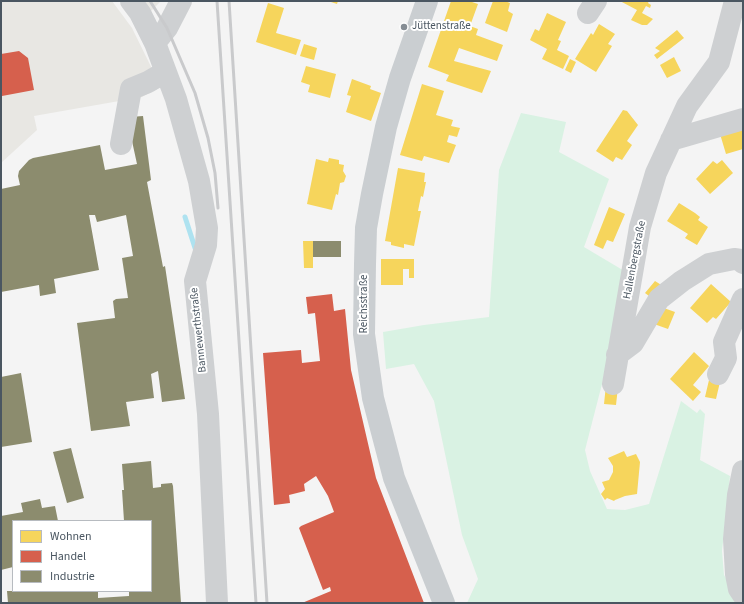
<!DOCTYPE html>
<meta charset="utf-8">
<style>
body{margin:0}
#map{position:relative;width:744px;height:604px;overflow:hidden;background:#f4f4f4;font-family:"Source Sans 3",sans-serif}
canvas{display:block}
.frame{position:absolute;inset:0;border:2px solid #4a5661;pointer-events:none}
.legend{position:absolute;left:12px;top:520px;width:140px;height:72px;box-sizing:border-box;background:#fff;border:1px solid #b7bbc0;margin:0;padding:5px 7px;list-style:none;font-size:12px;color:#4a5661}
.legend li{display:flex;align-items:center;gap:8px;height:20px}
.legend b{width:20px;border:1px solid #b7bbc0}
</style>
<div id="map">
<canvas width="744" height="604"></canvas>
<div class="frame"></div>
<ul class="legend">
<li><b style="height:11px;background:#f6d55c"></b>Wohnen</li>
<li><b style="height:11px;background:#d6604d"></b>Handel</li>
<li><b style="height:11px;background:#8c8c6e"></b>Industrie</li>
</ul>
</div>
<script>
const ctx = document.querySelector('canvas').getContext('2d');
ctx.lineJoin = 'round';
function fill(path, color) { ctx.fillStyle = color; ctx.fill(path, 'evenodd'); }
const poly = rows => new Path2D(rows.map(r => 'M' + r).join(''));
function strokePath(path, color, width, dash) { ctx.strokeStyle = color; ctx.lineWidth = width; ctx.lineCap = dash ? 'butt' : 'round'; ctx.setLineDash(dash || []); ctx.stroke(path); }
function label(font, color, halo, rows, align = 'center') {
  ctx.font = font + ' "Source Sans 3",sans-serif'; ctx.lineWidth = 4; ctx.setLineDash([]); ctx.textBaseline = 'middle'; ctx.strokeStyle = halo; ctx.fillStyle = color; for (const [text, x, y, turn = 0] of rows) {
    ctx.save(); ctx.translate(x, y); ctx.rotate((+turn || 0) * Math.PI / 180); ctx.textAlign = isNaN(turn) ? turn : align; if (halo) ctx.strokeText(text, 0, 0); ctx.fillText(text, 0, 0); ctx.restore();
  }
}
const commercial = poly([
 [1,1,112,1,132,28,161,87,142,97,34,116,37,130,1,163],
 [140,1,161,1,149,13]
]);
const green = poly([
 [521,113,566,122,559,152,609,179,584,247,626,272,602,384,585,450,590,471,607,509,625,510,649,504,681,401,697,413,700,409,705,414,700,460,730,476,722,551,724,575,740,603,467,603,478,579,462,535,434,401,414,364,386,369,383,332,424,325,489,317,499,170]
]);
const homes = poly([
 [328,1,338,1,337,4],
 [451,1,469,1,478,4,470,26,478,29,476,35,503,45,497,61,459,48,454,61,491,71,482,93,446,81,449,75,428,67],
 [493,1,505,1,510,3,508,11,513,14,507,32,485,23],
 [620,1,649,1,648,3,651,5,650,8,646,6,642,13,653,19,647,25,642,25,631,20,637,10],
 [268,3,284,8,276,33,301,40,296,55,256,42],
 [547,13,566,22,558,40,561,41,557,50,569,56,563,69,542,59,547,49,530,40,535,29,539,31],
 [599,24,615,34,608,44,612,46,596,72,575,59,591,33,593,35],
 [677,30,684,38,657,59,654,55,660,51,655,48],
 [304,44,317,48,314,60,300,56],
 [674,57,681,71,667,78,660,65],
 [570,59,576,62,571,73,565,70],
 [306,66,336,74,330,98,308,92,310,85,301,82],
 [352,79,371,86,370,89,381,93,371,121,346,112,351,96,347,95],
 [422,84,444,91,436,115,453,120,451,126,460,128,457,137,449,135,447,142,456,145,449,163,424,156,422,161,400,155],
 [623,110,627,111,638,125,627,141,632,145,622,160,616,157,613,162,596,151],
 [743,129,743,149,726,154,720,134],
 [329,158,339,160,339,164,344,165,343,171,346,176,344,182,340,183,338,195,336,194,332,210,307,204,316,159,328,162],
 [722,160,733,173,710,194,696,179,713,161,717,164],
 [398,168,425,173,424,182,426,182,423,197,421,196,418,211,421,211,414,246,404,244,404,248,391,245,391,242,385,241],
 [679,203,695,213,700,217,698,220,708,227,697,245,685,238,688,234,667,221],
 [609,207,625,214,613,242,607,240,603,249,594,245],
 [303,241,313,241,313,268,304,268],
 [381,259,414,259,414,278,409,278,409,269,403,269,403,285,381,285],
 [655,281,666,288,653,299,645,293],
 [711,284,731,302,716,319,713,317,707,323,690,308],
 [661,307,675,312,668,329,654,324],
 [694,352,709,366,693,385,701,392,693,401,670,379],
 [709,380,720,382,716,399,705,397],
 [606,385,618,387,616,405,604,404],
 [624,451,627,457,636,454,640,462,637,494,625,496,615,500,614,501,607,498,605,500,601,494,605,489,602,482,609,480,613,472,613,466,608,458]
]);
const shops = poly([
 [19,51,28,58,34,90,2,96,1,92,1,54],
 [332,294,334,311,345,309,351,370,376,478,424,603,302,603,331,591,330,587,323,590,299,528,301,526,334,512,328,496,316,476,304,484,305,491,289,495,290,503,274,505,263,353,301,350,302,363,320,361,315,313,308,314,306,297]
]);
const industry = poly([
 [143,116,151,180,147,182,163,267,165,266,185,399,162,402,158,371,151,374,154,398,126,402,130,426,91,431,77,323,115,318,113,301,116,299,128,298,122,258,133,256,126,215,97,222,95,215,89,215,99,270,54,279,56,293,40,296,39,285,1,292,1,189,20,185,18,176,19,171,29,160,33,158,100,145,105,170,137,164,132,141,130,117],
 [313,241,341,241,341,257,313,257],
 [21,373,32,442,1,447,1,377],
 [71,448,84,498,67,503,53,452],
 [151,461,153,488,161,487,161,484,172,483,173,486,181,603,8,603,7,591,98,591,98,598,129,596,129,591,151,591,151,521,124,521,122,490,124,490,122,464],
 [40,499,42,508,55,506,58,521,13,521,13,567,1,570,1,516,23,512,21,503]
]);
const stream = poly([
 [185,217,196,251]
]);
const minor = poly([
 [131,1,140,13,155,43,176,99,199,181,207,228,206,245,195,281,208,414,217,603],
 [588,13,596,1],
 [155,43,167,28,181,1],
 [671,140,743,119],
 [121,144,131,89,148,82,165,72],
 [617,355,633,343,659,299,682,281,709,264,734,259,741,260,743,263],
 [718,374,726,358,724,342,743,299],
 [613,384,640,227,656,173,687,106,719,62,735,1],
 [743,471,738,495,734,539,736,574,739,589,743,595]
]);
const major = poly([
 [427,1,400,78,386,127,372,194,366,228,365,264,364,334,373,398,394,478,444,603]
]);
const rail = poly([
 [150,1,167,28,195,93,208,138,215,173,218,208],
 [217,1,256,603],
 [229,1,267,603]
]);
const markers = [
 [404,27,4,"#868d94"]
];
const poiNames = [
 ["Jüttenstraße",412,27]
];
const streetNames = [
 ["Hallenbergstraße",635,260,-79],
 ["Reichsstraße",365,304,-90],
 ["Bannewerthstraße",199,330,-96]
];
fill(commercial, '#e8e7e3');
fill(green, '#d9f2e3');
fill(homes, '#f6d55c');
fill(shops, '#d6604d');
fill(industry, '#8c8c6e');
strokePath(stream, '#aee2f0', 5);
strokePath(minor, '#ced0d2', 22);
strokePath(major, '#caced1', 22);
strokePath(rail, '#c9cacc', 3);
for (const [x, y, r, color] of markers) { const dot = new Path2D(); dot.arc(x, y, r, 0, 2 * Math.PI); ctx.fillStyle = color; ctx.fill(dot); strokePath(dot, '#fff', 1.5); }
label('11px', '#4a5661', '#fff', poiNames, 'left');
label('11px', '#4a5661', '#fff', streetNames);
</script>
